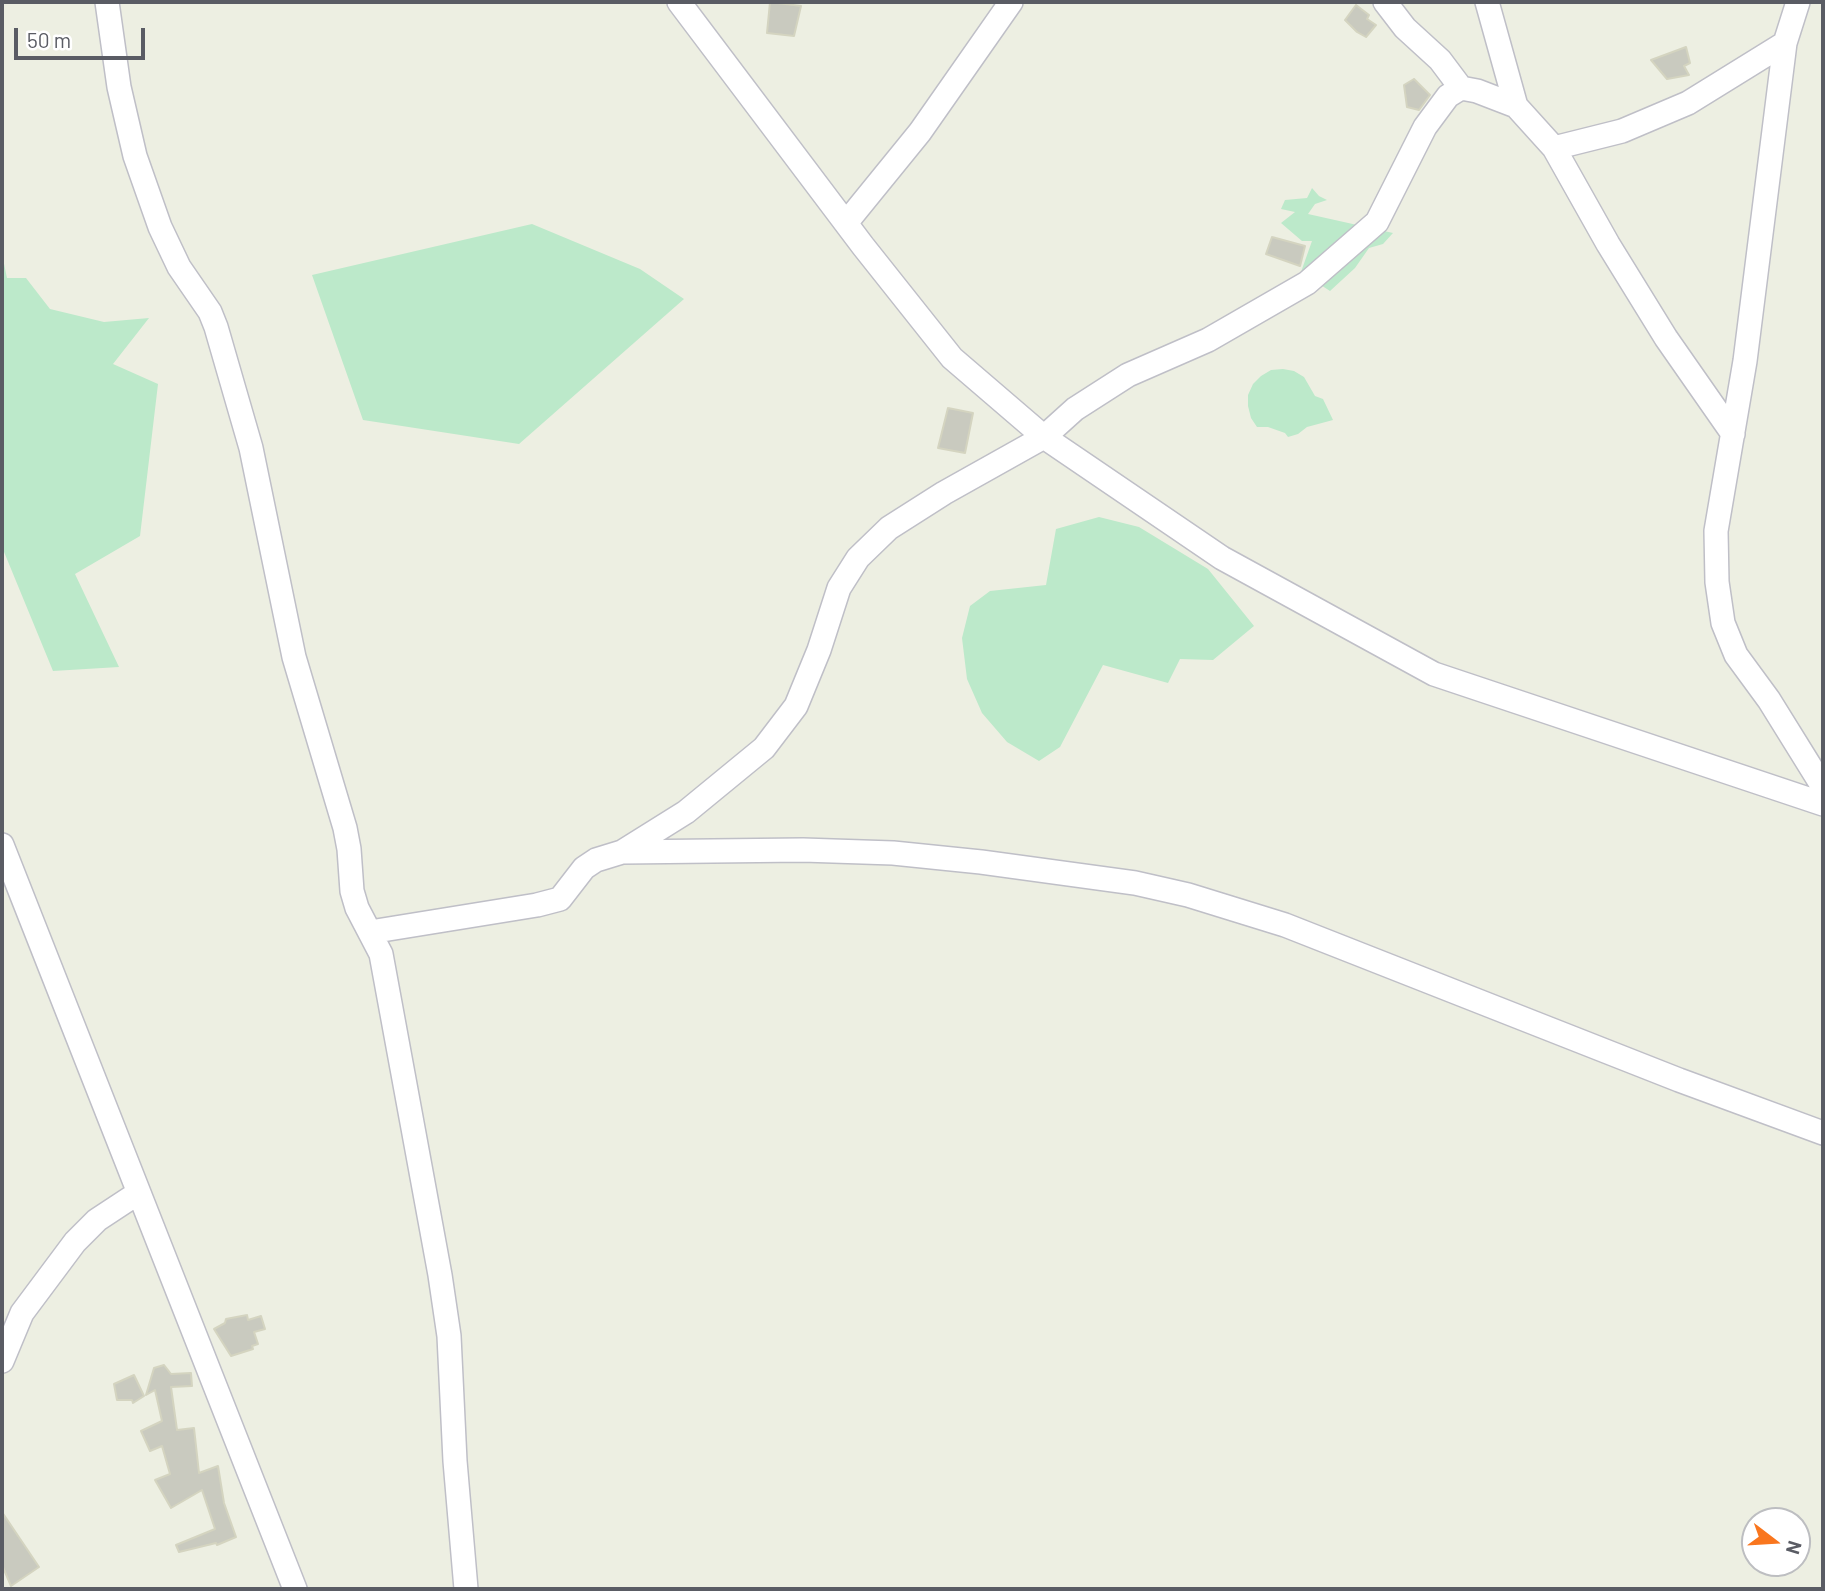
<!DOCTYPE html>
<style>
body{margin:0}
#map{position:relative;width:1825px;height:1591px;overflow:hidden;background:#edefe2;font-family:Barlow,sans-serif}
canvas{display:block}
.frame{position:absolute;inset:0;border:4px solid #5a5c64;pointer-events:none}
.north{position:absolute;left:1741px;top:1507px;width:70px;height:70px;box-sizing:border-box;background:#fff;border:2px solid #bdbec1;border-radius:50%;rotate:107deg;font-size:19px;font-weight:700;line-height:28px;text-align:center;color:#5a5c64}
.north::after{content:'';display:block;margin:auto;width:24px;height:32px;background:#f9761e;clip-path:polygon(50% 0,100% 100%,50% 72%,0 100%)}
.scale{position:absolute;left:14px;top:28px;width:131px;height:32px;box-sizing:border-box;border:4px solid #5a5c64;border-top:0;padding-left:9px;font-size:21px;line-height:24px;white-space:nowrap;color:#5a5c64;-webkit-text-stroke:5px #fff;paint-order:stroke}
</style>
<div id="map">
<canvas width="1825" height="1591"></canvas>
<div class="frame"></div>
<div class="north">N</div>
<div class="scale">50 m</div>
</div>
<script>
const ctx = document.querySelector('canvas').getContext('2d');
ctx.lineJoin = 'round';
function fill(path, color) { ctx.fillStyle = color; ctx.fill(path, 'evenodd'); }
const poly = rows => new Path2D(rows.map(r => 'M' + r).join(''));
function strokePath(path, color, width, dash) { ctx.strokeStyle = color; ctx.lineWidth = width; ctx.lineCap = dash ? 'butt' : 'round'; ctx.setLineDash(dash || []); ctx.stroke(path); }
const green = poly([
 [1312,188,1319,196,1327,200,1315,204,1308,214,1393,233,1383,244,1369,248,1355,268,1330,291,1301,272,1312,241,1302,241,1281,223,1295,212,1281,209,1285,200,1307,198],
 [532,224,640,269,684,299,519,444,363,420,312,275],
 [2,254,7,278,26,278,50,309,104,322,149,318,113,364,158,384,140,536,75,574,119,667,53,671,2,547],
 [1283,369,1294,371,1304,377,1315,396,1323,399,1333,420,1307,427,1298,434,1288,437,1285,433,1268,427,1257,427,1251,418,1248,406,1248,395,1253,384,1261,376,1271,370],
 [1099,517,1139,527,1208,569,1254,626,1213,660,1180,659,1168,683,1103,665,1060,747,1039,761,1007,742,982,713,967,679,962,638,970,606,990,591,1046,585,1056,529]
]);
const building = poly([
 [770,2,801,6,794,36,767,33,770,2],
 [1356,5,1369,15,1367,19,1376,25,1366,37,1357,32,1345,20,1356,5],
 [1686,47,1690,63,1684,66,1689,75,1667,79,1651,60,1686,47],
 [1414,79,1430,95,1419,110,1407,107,1404,85,1414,79],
 [1272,237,1305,246,1300,266,1266,254,1272,237],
 [948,408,973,413,965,453,938,448,948,408],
 [247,1315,248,1320,261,1316,265,1329,254,1332,258,1344,252,1346,253,1349,231,1356,214,1329,225,1323,226,1319,247,1315],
 [164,1365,171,1374,191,1373,192,1386,171,1387,177,1430,194,1428,199,1473,218,1466,224,1503,236,1537,217,1545,216,1543,179,1552,176,1545,215,1529,202,1490,171,1508,155,1480,170,1474,162,1446,150,1451,141,1431,162,1421,155,1390,146,1395,154,1368,164,1365],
 [134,1375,144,1396,133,1403,132,1400,117,1400,114,1384,134,1375],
 [2,1512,39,1567,11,1586,2,1565,2,1512]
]);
const minor = poly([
 [107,2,119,87,135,156,160,227,179,267,210,312,216,327,251,448,294,657,345,828,349,849,352,891,357,908,381,954,440,1275,449,1336,455,1461,466,1589],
 [679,2,863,246,952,358,1044,437,1222,558,1434,674,1823,804],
 [1385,2,1405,28,1440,60,1461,88],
 [1487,2,1516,106,1554,148,1608,244,1666,338,1733,434],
 [1798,2,1785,43,1745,361,1716,531,1717,582,1723,623,1736,655,1769,700,1823,787],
 [1554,148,1622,131,1688,103,1785,43],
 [846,223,920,132,1011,2],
 [2,845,295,1589],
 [622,852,803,850,893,853,981,862,1135,883,1188,895,1285,925,1679,1080,1823,1133],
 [370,932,537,905,560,899,584,868,596,860,622,852,686,812,764,748,796,706,819,650,839,588,858,558,889,528,944,493,1044,437,1075,409,1128,375,1208,340,1307,283,1377,222,1425,127,1448,96,1461,88,1477,91,1516,106],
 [2,1361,22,1313,75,1242,97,1220,138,1193]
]);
fill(green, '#bce9ca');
fill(building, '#c9cabf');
strokePath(building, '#d4d4c0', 2);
strokePath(minor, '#bfbfc7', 26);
strokePath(minor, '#fff', 23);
</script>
